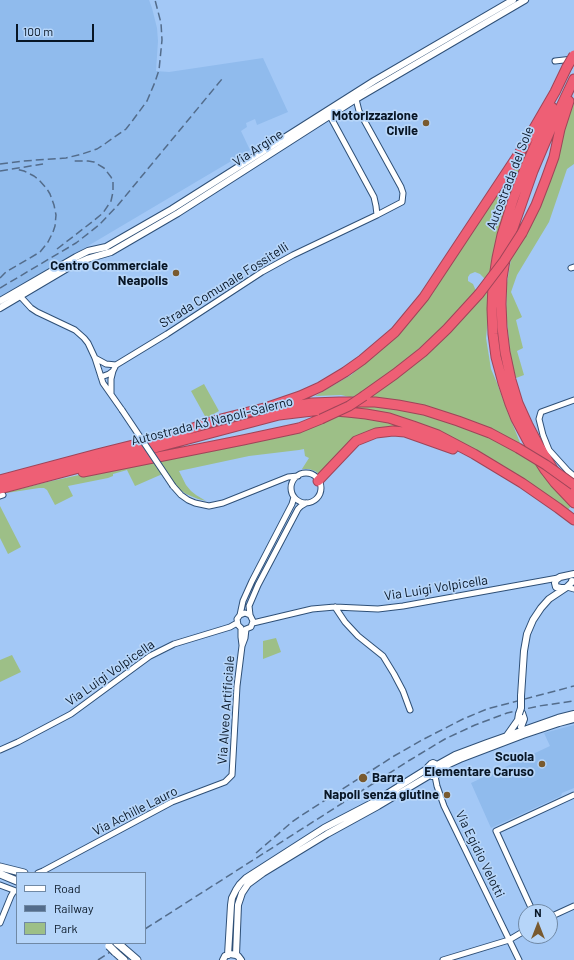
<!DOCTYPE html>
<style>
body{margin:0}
#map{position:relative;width:574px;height:960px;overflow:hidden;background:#a3c8f6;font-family:Barlow,sans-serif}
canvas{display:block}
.legend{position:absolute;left:16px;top:872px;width:130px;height:72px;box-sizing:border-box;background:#b6d5f9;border:1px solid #7089a5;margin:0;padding:5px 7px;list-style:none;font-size:12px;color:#081626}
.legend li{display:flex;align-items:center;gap:8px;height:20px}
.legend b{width:20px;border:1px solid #7089a5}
.north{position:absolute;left:518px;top:904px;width:40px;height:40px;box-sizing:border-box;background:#b6d5f9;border:1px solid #7089a5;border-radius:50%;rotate:0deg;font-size:11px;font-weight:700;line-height:16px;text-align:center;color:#081626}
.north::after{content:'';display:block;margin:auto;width:14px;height:18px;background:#795a2f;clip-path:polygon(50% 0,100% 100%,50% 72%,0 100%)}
.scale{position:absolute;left:16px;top:24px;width:78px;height:18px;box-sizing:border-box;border:2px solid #081626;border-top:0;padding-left:5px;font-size:12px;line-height:14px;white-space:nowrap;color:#081626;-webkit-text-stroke:3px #b6d5f9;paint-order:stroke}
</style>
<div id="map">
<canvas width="574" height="960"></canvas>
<ul class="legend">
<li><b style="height:5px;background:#fff"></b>Road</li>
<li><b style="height:5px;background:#536c8b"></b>Railway</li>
<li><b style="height:11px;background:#9dbf87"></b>Park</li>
</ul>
<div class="north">N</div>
<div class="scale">100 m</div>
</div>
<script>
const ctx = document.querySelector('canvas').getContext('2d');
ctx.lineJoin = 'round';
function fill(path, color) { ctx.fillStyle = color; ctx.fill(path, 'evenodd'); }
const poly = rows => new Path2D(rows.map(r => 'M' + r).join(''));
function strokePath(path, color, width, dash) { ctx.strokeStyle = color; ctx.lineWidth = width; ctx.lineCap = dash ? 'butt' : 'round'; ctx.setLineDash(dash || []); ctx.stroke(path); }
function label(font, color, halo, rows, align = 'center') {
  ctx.font = font + ' Barlow,sans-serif'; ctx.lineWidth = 3.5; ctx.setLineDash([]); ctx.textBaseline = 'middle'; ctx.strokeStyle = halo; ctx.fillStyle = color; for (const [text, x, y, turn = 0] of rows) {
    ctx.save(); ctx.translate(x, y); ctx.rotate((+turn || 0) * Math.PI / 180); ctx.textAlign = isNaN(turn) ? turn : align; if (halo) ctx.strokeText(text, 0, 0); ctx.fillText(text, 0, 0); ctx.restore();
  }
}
const built = poly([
 [0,0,149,0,152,8,157,28,158,41,156,71,169,72,263,58,288,112,257,125,255,119,246,123,247,127,241,131,250,150,0,298],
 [574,725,574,788,562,793,561,796,491,828,471,783,550,746,544,733]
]);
const green = poly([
 [574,99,574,164,567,169,549,222,517,275,511,292,522,317,516,320,523,348,517,351,524,375,516,378,511,359,506,312,507,283,512,253],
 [531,141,531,142,504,214,494,251,490,272,485,279,480,274,475,272,470,274,468,277,468,281,473,284,476,291,441,329,406,360,390,373,356,396,350,397,341,395,315,396,351,375,395,338,430,297,530,142],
 [489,287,488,318,486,338,491,369,497,383,508,413,521,445,370,398,408,369],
 [204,384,219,411,206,418,191,391],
 [355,405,376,406,411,411,435,417,495,439,537,463,571,506,567,511,469,448,350,408],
 [341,414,381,421,410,427,386,427,376,429,365,432,357,437,319,474,315,471,309,469,302,469,309,458,305,456,304,449,299,450,249,456,179,471,186,485,191,491,196,495,206,501,198,499,186,494,179,489,174,483,167,472,135,486,127,470,113,474,113,476,108,478,68,486,73,496,55,505,47,490,44,488,39,488,0,494,47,482,326,421],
 [0,506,21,547,8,554,0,538],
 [276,638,281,652,263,659,263,641],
 [12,655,21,672,0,682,0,660]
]);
const minor = poly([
 [555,61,573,59],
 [356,99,359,111,401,187,403,193,402,202,377,215],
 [571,268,574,267],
 [20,296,31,308,37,312,75,330,84,338,88,343,95,358,103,383,122,410],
 [95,358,106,364,116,365],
 [101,377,109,374,113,371],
 [111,393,111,379,113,371,116,365,167,334,262,272,293,255,377,215,376,206,374,197,330,116],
 [574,400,541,412,539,419,543,435,549,450,568,471,574,476],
 '291 488a15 15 0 1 1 30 0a15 15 0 1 1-30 0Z',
 [173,486,181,495,188,500,195,503,209,506,223,503,288,477,298,476],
 [0,496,3,495],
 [567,587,574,589],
 [335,607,345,622,358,636,383,656,394,674,403,691,410,710],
 [240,615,243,601,252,581,292,504,294,497],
 [250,615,249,606,258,585,298,509,301,506,306,503],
 [253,623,312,609,335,607,378,609,403,606,558,578],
 [241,628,238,625,237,619,240,615,245,613,250,615,253,621,251,627,246,629],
 [241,628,241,637,242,645],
 [0,750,18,742,71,714,150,656,174,644,230,627,237,623],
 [435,776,437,786,444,806,519,960],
 [38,873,43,871,172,802,225,782,232,775,237,686,242,646,245,638,246,629],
 [0,885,16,891],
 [533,912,496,831,574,795],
 [550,917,574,906],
 [0,923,11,896,14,891],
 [443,960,509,940,526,930]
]);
const tertiary = poly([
 [0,301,76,257,88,251,106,247,118,240,172,209,374,81,513,0],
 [0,308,71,266,87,259,111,252,178,213,356,99,525,0],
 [565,588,561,588,556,587,555,583,556,580,560,577,574,574],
 [521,696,524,651,527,634,533,620,541,608,549,599,567,587,572,582,572,581],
 [521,727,524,719,522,713],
 [506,737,518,720,519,714],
 [437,765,455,755,487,743,558,718,574,714],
 [429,774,432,776,435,776,438,774,439,771,449,764,460,759,523,735,559,723,574,719],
 [228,955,231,905,232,898,236,890,240,884,246,878,324,828,374,802,427,769,428,767,431,764,433,763,437,765],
 [236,955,238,905,242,893,248,884,263,873,327,834,378,806,430,775],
 [223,960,225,956,230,954,236,955,238,956,241,960]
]);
const secondary = poly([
 [0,867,24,873],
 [0,874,17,881],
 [122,947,137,960],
 [115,952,124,960]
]);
const motorway = poly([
 [574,79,557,115,544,145,533,171,512,231,506,254,502,278,501,304,502,327,505,352,511,380,518,403,528,425,539,446,553,469,574,493],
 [552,107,526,166,513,200,502,235,497,258,493,284,492,309,493,334,496,357,503,383,510,404,516,419,533,451,545,470,555,483,574,503],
 [522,233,536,205,546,179,554,157,560,129,569,101],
 [364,396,395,374,423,352,447,329,479,294],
 [271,411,289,407,312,403,339,402,375,402,398,405,424,410,458,421,490,433,518,448],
 [172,435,217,420,268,407,300,396,320,387,345,372,362,360,395,332,424,297,522,149,555,92,567,67],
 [83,472,243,440,299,428,321,419],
 [0,480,97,454,177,434],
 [318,481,356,441,376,433,393,431,405,432,453,449],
 [0,489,279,415,321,410,347,412,366,414,389,418,413,426,438,435,474,454,522,483,558,508,574,520]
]);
const rail = poly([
 [0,164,23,161,66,158,82,154,97,149,106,143,126,129,133,120,147,101,155,82,159,70,162,40,161,23,155,0],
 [0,171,43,164],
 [57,249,92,222,103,213,111,201,113,192,113,181,111,177,104,168,94,162,88,161,71,161],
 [0,278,6,272,40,252,48,242,53,232,55,226,56,215,54,205,50,194,47,189,39,180,34,176,24,171,16,169],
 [0,288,76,243,99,225,118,205,222,79],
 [256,853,292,822,302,815,394,756,422,740,463,719,487,709,574,686],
 [145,929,410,760,445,739,475,725,507,713,539,706,574,701],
 [98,960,124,943]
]);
const minorBridge = poly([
 [122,410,173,486]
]);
const tertiaryBridge = poly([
 [519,714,521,708,521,696]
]);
const secondaryBridge = poly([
 [117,943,122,947],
 [109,946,115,952]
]);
const motorwayBridge = poly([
 [567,67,574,55],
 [479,294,504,261,522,233],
 [321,419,349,406,364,396],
 [518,448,546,465,574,485]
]);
const markers = [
 [426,123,4,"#795a2f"],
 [176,273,4,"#795a2f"],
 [542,764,4,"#795a2f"],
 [363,778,5,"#795a2f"],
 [447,795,4,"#795a2f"]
];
const poiNames = [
 ["Motorizzazione",418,116],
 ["Civile",418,131],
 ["Centro Commerciale",168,266],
 ["Neapolis",168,281],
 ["Scuola",534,757],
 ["Elementare Caruso",534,772],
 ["Barra",372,778,"left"],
 ["Napoli senza glutine",439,795]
];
const streetNames = [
 ["Via Argine",258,148,-33],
 ["Autostrada del Sole",510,178,-69],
 ["Strada Comunale Fossitelli",224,285,-32],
 ["Autostrada A3 Napoli-Salerno",212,421,-14],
 ["Via Luigi Volpicella",436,588,-9],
 ["Via Luigi Volpicella",110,673,-35],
 ["Via Alveo Artificiale",226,710,-86],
 ["Via Achille Lauro",135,811,-27],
 ["Via Egidio Velotti",480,854,64]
];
fill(built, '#90bbed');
fill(green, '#9dbf87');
strokePath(minor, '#2f5077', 7);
strokePath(tertiary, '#2f5077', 8);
strokePath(secondary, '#2f5077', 9);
strokePath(motorway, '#9e4559', 11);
strokePath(minor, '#fff', 5);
strokePath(tertiary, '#fff', 6);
strokePath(secondary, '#fff', 7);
strokePath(motorway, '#ee5f75', 9);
strokePath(rail, '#536c8b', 1.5, [8, 4]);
strokePath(minorBridge, '#2f5077', 7, []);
strokePath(tertiaryBridge, '#2f5077', 8, []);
strokePath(secondaryBridge, '#2f5077', 9, []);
strokePath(motorwayBridge, '#9e4559', 11, []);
strokePath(minorBridge, '#fff', 5);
strokePath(tertiaryBridge, '#fff', 6);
strokePath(secondaryBridge, '#fff', 7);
strokePath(motorwayBridge, '#ee5f75', 9);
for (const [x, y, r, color] of markers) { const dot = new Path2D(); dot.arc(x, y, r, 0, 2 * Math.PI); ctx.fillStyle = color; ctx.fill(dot); strokePath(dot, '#b6d5f9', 1.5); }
label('bold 13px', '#081626', '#b6d5f9', poiNames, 'right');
label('13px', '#081626', '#b6d5f9', streetNames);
</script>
